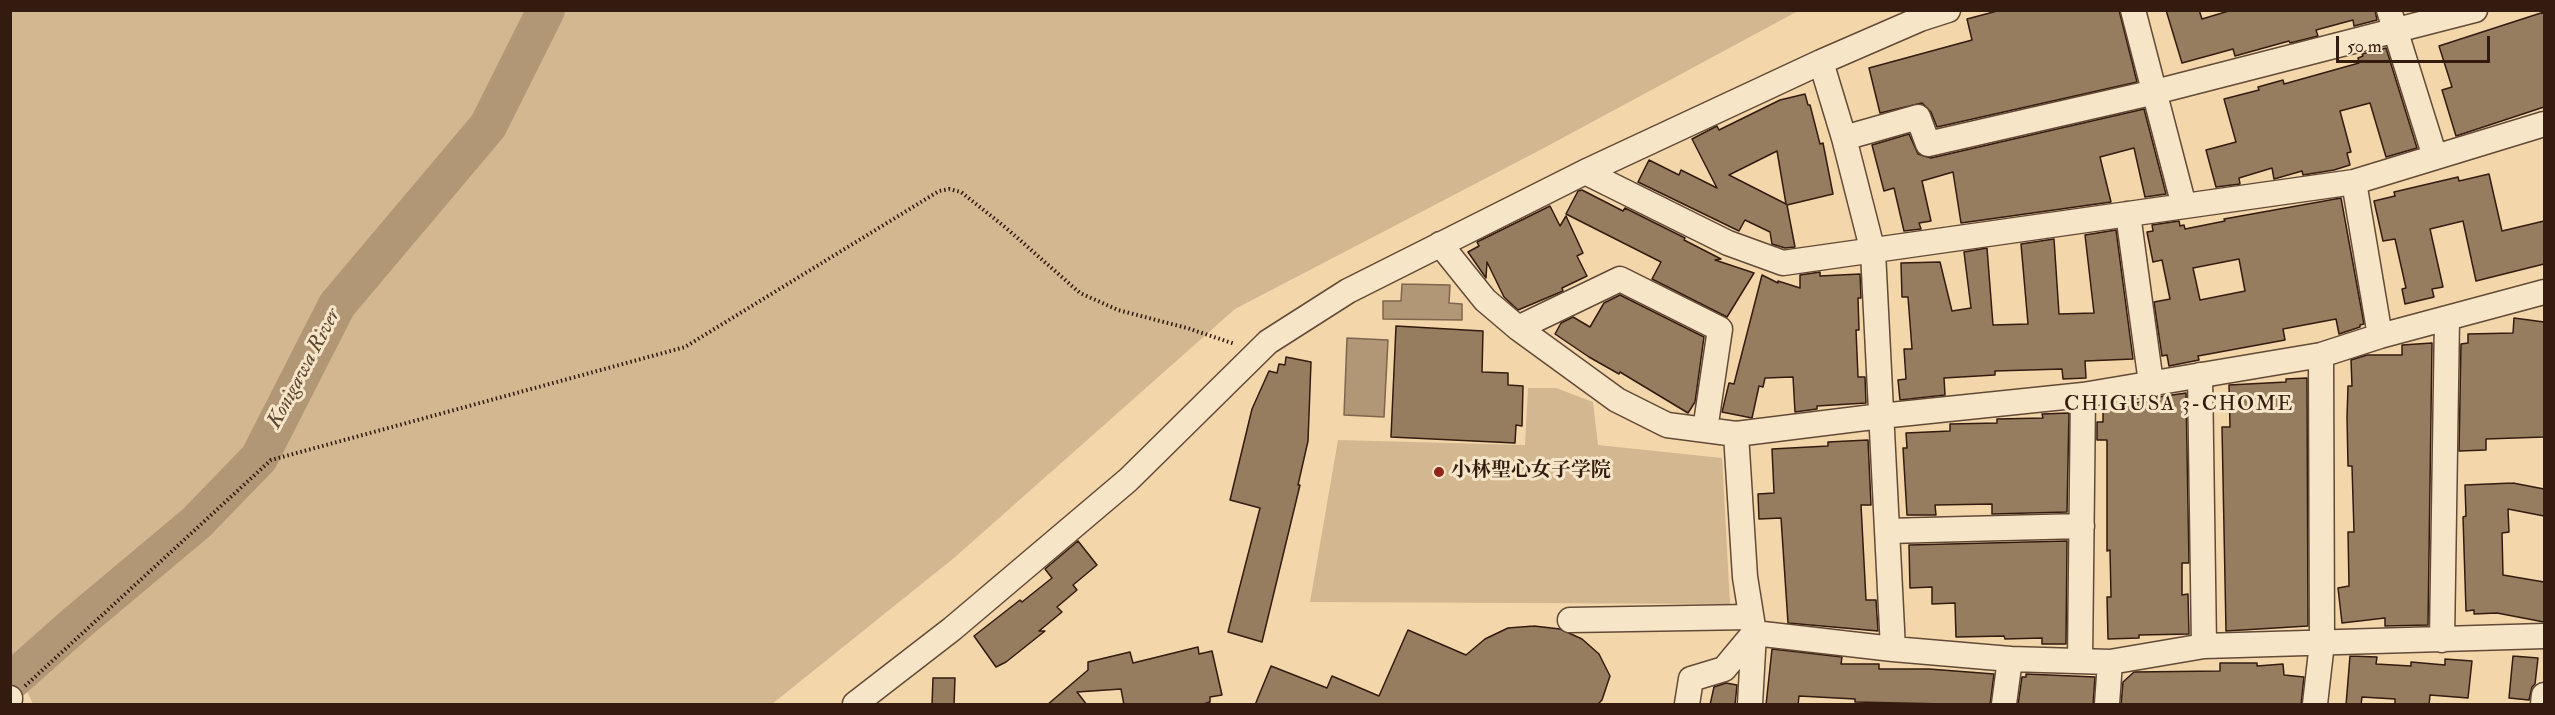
<!DOCTYPE html>
<meta charset="utf-8">
<style>
body{margin:0}
#map{position:relative;width:2555px;height:715px;overflow:hidden;background:#f3d7ab;font-family:"IM FELL Double Pica",serif}
canvas{display:block}
.frame{position:absolute;inset:0;border:12px solid #331b0f;pointer-events:none}
.scale{position:absolute;left:2336px;top:36px;width:154px;height:27px;box-sizing:border-box;border:3px solid #331b0f;border-top:0;padding-left:8px;font-size:18px;line-height:21px;white-space:nowrap;color:#331b0f;-webkit-text-stroke:4px #f7e5c8;paint-order:stroke}
</style>
<div id="map">
<canvas width="2555" height="715"></canvas>
<div class="frame"></div>
<div class="scale">50 m</div>
</div>
<script>
const ctx = document.querySelector('canvas').getContext('2d');
ctx.lineJoin = 'round';
function fill(path, color) { ctx.fillStyle = color; ctx.fill(path, 'evenodd'); }
const poly = rows => new Path2D(rows.map(r => 'M' + r).join(''));
function strokePath(path, color, width, dash) { ctx.strokeStyle = color; ctx.lineWidth = width; ctx.lineCap = dash ? 'butt' : 'round'; ctx.setLineDash(dash || []); ctx.stroke(path); }
function label(font, color, halo, rows, align = 'center') {
  ctx.font = font + ' "IM FELL Double Pica","Noto Serif JP",serif'; ctx.lineWidth = 6; ctx.setLineDash([]); ctx.textBaseline = 'middle'; ctx.strokeStyle = halo; ctx.fillStyle = color; for (const [text, x, y, turn = 0] of rows) {
    ctx.save(); ctx.translate(x, y); ctx.rotate((+turn || 0) * Math.PI / 180); ctx.textAlign = isNaN(turn) ? turn : align; if (halo) ctx.strokeText(text, 0, 0); ctx.fillText(text, 0, 0); ctx.restore();
  }
}
const green = poly([
 [11,10,1798,10,1798,11,1542,149,1235,309,954,558,772,704,33,704,13,662,10,662],
 [1528,388,1556,388,1593,402,1598,445,1722,458,1730,604,1310,602,1338,440,1525,445]
]);
const water = poly([
 [1402,284,1450,285,1449,303,1462,304,1462,320,1383,319,1383,301,1401,301,1402,284],
 [1347,338,1388,340,1384,417,1344,415,1347,338]
]);
const river = poly([
 [10,682,79,621,196,523,259,458,337,305,488,126,546,10]
]);
const building = poly([
 [2001,10,2119,10,2137,82,1937,127,1931,112,1922,103,1880,113,1869,68,1972,40,1967,19,2001,10],
 [2166,10,2199,10,2202,19,2232,10,2375,10,2377,20,2354,26,2353,20,2316,30,2318,36,2290,43,2289,41,2235,56,2233,49,2182,63,2166,10],
 [2544,12,2544,107,2456,136,2442,90,2452,87,2439,46,2544,12],
 [2386,48,2417,148,2386,157,2370,103,2340,111,2351,152,2347,153,2350,165,2334,170,2303,175,2302,171,2274,179,2272,168,2239,178,2240,184,2216,187,2206,150,2236,142,2224,99,2259,90,2258,87,2283,80,2284,84,2359,63,2358,58,2363,56,2362,54,2386,48],
 [1805,94,1808,105,1810,105,1820,144,1823,143,1833,194,1787,205,1795,247,1785,248,1772,244,1770,232,1745,220,1739,231,1638,182,1649,160,1679,175,1681,170,1717,188,1692,139,1717,126,1719,130,1780,100,1805,94],
 [1777,151,1786,204,1729,175,1777,151],
 [2144,109,2166,194,2145,197,2134,148,2100,157,2111,202,1961,223,1953,172,1922,181,1931,221,1919,223,1921,229,1904,231,1894,188,1884,191,1872,145,1909,134,1918,154,1931,158,2144,109],
 [2489,174,2502,231,2544,221,2544,264,2476,281,2463,221,2430,229,2443,287,2432,289,2434,297,2405,304,2402,289,2406,288,2395,239,2383,241,2374,201,2395,196,2394,192,2458,177,2459,181,2489,174],
 [1582,190,1623,211,1625,208,1685,238,1684,240,1721,259,1715,260,1754,273,1727,317,1652,279,1661,262,1566,214,1578,191,1582,190],
 [2341,198,2364,324,2360,325,2360,327,2339,334,2336,319,2283,329,2285,340,2198,356,2199,360,2169,366,2167,355,2162,356,2154,302,2170,299,2162,260,2153,262,2147,232,2153,231,2152,225,2179,221,2180,226,2184,225,2185,229,2225,221,2224,219,2341,198],
 [2239,259,2245,291,2200,300,2193,268,2239,259],
 [1550,206,1560,226,1566,216,1583,253,1577,256,1587,276,1562,288,1563,291,1518,310,1504,297,1487,262,1486,278,1468,252,1479,246,1477,242,1550,206],
 [2116,230,2133,359,2085,361,2086,378,2063,379,2062,369,1995,371,1995,375,1944,378,1945,395,1900,400,1898,380,1906,379,1904,349,1912,349,1908,297,1902,297,1901,263,1940,262,1952,311,1971,308,1964,252,1987,248,1993,325,2028,324,2021,244,2054,239,2059,314,2094,313,2085,235,2116,230],
 [1820,272,1820,276,1860,274,1861,298,1858,298,1859,330,1856,330,1858,377,1865,377,1866,403,1817,406,1817,409,1795,412,1793,377,1765,378,1763,387,1759,386,1752,418,1722,412,1729,383,1734,384,1762,275,1778,283,1778,281,1800,288,1800,275,1820,272],
 [1620,295,1704,337,1695,402,1688,413,1620,372,1619,374,1589,357,1555,334,1561,323,1573,317,1590,327,1604,303,1620,295],
 [2514,318,2544,322,2544,437,2486,439,2486,450,2459,451,2461,344,2468,343,2468,334,2513,333,2514,318],
 [1396,326,1483,331,1482,372,1508,373,1508,385,1523,386,1522,426,1516,425,1515,443,1391,437,1396,326],
 [2432,343,2428,625,2385,626,2385,618,2342,623,2338,588,2349,586,2348,532,2354,532,2352,466,2348,466,2347,417,2348,386,2352,386,2351,360,2367,355,2402,355,2402,345,2432,343],
 [1286,357,1311,362,1308,441,1298,485,1300,485,1262,642,1228,632,1260,508,1230,500,1252,409,1269,371,1277,373,1279,364,1285,365,1286,357],
 [2307,378,2308,626,2226,631,2222,427,2230,427,2229,385,2286,382,2286,379,2307,378],
 [2186,393,2189,563,2182,563,2182,595,2188,594,2189,634,2139,635,2139,638,2108,639,2107,597,2111,597,2110,550,2107,551,2107,440,2097,440,2097,422,2103,422,2103,406,2153,401,2158,397,2186,393],
 [2069,413,2067,512,1992,514,1992,504,1935,505,1936,515,1907,515,1903,448,1907,448,1906,433,1950,431,1950,424,1997,423,1997,419,2043,418,2042,414,2069,413],
 [1868,440,1871,505,1861,505,1866,600,1876,600,1878,631,1788,623,1781,518,1759,519,1758,494,1774,493,1772,449,1828,446,1828,442,1868,440],
 [2513,483,2544,489,2544,516,2508,509,2509,532,2502,533,2503,575,2544,582,2544,622,2497,613,2474,614,2474,610,2466,611,2463,517,2466,516,2465,485,2513,483],
 [1078,541,1097,565,1073,585,1077,590,1057,607,1062,612,1039,631,1045,631,1006,662,996,667,974,636,1020,600,1022,602,1052,578,1045,569,1078,541],
 [2067,541,2066,644,2042,644,2042,638,2005,639,2004,636,1956,637,1955,603,1932,604,1932,587,1910,588,1909,545,2067,541],
 [1534,626,1560,629,1582,639,1599,654,1610,676,1602,700,1597,705,1255,705,1271,666,1327,688,1332,676,1379,696,1408,630,1466,655,1485,639,1508,628,1534,626],
 [1198,647,1199,654,1212,651,1222,695,1210,697,1210,702,1200,705,1124,705,1121,689,1077,692,1087,705,1047,705,1088,670,1088,662,1130,652,1133,663,1198,647],
 [1772,649,1842,657,1841,664,1879,664,1879,669,1929,669,1994,674,1990,705,1855,702,1855,699,1799,696,1798,705,1766,705,1772,649],
 [2350,656,2377,657,2376,664,2411,666,2411,662,2445,665,2445,659,2472,661,2468,698,2430,695,2429,705,2395,705,2395,699,2362,697,2361,705,2346,705,2350,656],
 [2513,656,2538,658,2535,684,2532,687,2529,700,2509,698,2513,656],
 [2220,663,2257,663,2257,666,2283,664,2284,675,2304,677,2301,705,2121,705,2123,682,2134,672,2220,671,2220,663],
 [2026,674,2095,677,2093,705,2018,705,2022,677,2026,677,2026,674],
 [933,678,955,678,954,705,932,705,933,678],
 [1726,683,1737,685,1735,705,1710,705,1714,687,1726,683]
]);
const path = poly([
 [25,686,271,460,685,347,939,191,949,189,961,192,1005,227,1080,293,1118,310,1187,328,1235,344]
]);
const minor = poly([
 [2133,10,2184,206],
 [2389,10,2435,157],
 [1821,62,1844,138,1873,252,1893,649,2010,659,2110,662,2204,646,2544,636],
 [1844,138,1918,117,1928,144,2155,92,2475,10],
 [1585,172,1728,243,1783,263,2354,182,2544,124],
 [2354,182,2380,336],
 [2128,214,2151,383],
 [1440,244,1485,300,1518,328,1617,400,1667,425,1736,434,1881,416,2083,395,2321,355,2380,336,2544,292],
 [1518,328,1620,279,1720,329,1705,430],
 [2200,375,2204,646],
 [1887,531,2082,526],
 [1570,620,1750,617],
 [2442,640,2447,319],
 [2080,661,2083,395],
 [10,698,10,699],
 [855,704,952,629,1128,480,1268,342,1348,291,1585,172,1821,62,1920,19,1948,10],
 [1687,704,1691,679,1724,669,1754,633,1745,577,1736,434],
 [1750,704,1754,633,1893,649],
 [2004,704,2010,659],
 [2107,704,2110,662],
 [2315,704,2322,643,2321,355],
 [2543,704,2544,695]
]);
const markers = [
 [1439,472,6,"#8f2418"]
];
const poiNames = [
 ["小林聖心女子学院",1451,472]
];
const waterNames = [
 ["Konigawa River",305,369,-62]
];
const neighbourhoodNames = [
 ["CHIGUSA 3-CHOME",2179,405]
];
fill(green, '#d2b790');
fill(water, '#b29776');
strokePath(water, '#7f654d', 1.5);
strokePath(river, '#b29776', 38);
fill(building, '#977d60');
strokePath(building, '#331b0f', 1.5);
strokePath(minor, '#634a36', 27);
strokePath(path, '#331b0f', 4, [1.5, 3]);
strokePath(minor, '#f7e5c8', 24);
for (const [x, y, r, color] of markers) { const dot = new Path2D(); dot.arc(x, y, r, 0, 2 * Math.PI); ctx.fillStyle = color; ctx.fill(dot); strokePath(dot, '#f7e5c8', 2); }
label('bold 20px', '#331b0f', '#f7e5c8', poiNames, 'left');
label('italic 21px', '#5f4633', '#f7e5c8', waterNames);
ctx.letterSpacing = '1.5px';
label('21px', '#331b0f', '#f7e5c8', neighbourhoodNames);
ctx.letterSpacing = '0px';
</script>
